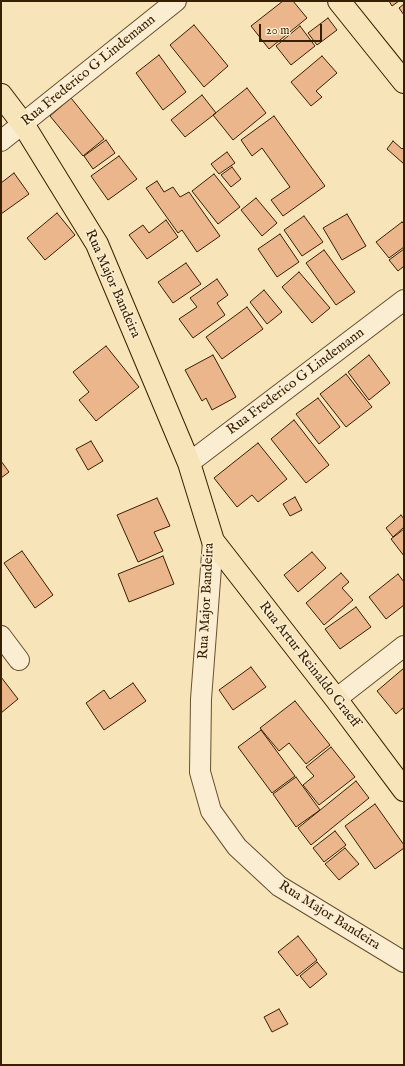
<!DOCTYPE html>
<style>
body{margin:0}
#map{position:relative;width:405px;height:1066px;overflow:hidden;background:#f7e4b8;font-family:"IM FELL English",serif}
canvas{display:block}
.frame{position:absolute;inset:0;border:2px solid #371f01;pointer-events:none}
.scale{position:absolute;left:259px;top:24px;width:63px;height:18px;box-sizing:border-box;border:2px solid #371f01;border-top:0;padding-left:5px;font-size:12px;line-height:14px;white-space:nowrap;color:#371f01;-webkit-text-stroke:3px #faedd1;paint-order:stroke}
</style>
<div id="map">
<canvas width="405" height="1066"></canvas>
<div class="frame"></div>
<div class="scale">20 m</div>
</div>
<script>
const ctx = document.querySelector('canvas').getContext('2d');
ctx.lineJoin = 'round';
function fill(path, color) { ctx.fillStyle = color; ctx.fill(path, 'evenodd'); }
const poly = rows => new Path2D(rows.map(r => 'M' + r).join(''));
function strokePath(path, color, width, dash) { ctx.strokeStyle = color; ctx.lineWidth = width; ctx.lineCap = dash ? 'butt' : 'round'; ctx.setLineDash(dash || []); ctx.stroke(path); }
function label(font, color, halo, rows, align = 'center') {
  ctx.font = font + ' "IM FELL English",serif'; ctx.lineWidth = 3; ctx.setLineDash([]); ctx.textBaseline = 'middle'; ctx.strokeStyle = halo; ctx.fillStyle = color; for (const [text, x, y, turn = 0] of rows) {
    ctx.save(); ctx.translate(x, y); ctx.rotate((+turn || 0) * Math.PI / 180); ctx.textAlign = isNaN(turn) ? turn : align; if (halo) ctx.strokeText(text, 0, 0); ctx.fillText(text, 0, 0); ctx.restore();
  }
}
const building = poly([
 [283,1,293,1,307,18,269,49,251,26,283,1],
 [389,1,399,1,392,6,389,1],
 [404,4,404,15,399,8,404,4],
 [328,18,337,30,317,45,308,33,328,18],
 [194,25,228,66,204,87,170,45,194,25],
 [300,26,315,46,291,65,276,46,300,26],
 [159,55,186,92,163,110,136,73,159,55],
 [322,56,337,73,316,91,322,97,311,106,291,82,322,56],
 [247,88,266,113,233,140,213,115,247,88],
 [202,95,216,113,185,137,171,120,202,95],
 [71,98,104,139,83,156,50,116,71,98],
 [274,116,325,186,283,216,271,200,290,187,262,148,252,156,241,140,274,116],
 [106,140,115,153,93,169,84,156,106,140],
 [393,141,402,149,404,147,404,164,387,149,393,141],
 [227,152,235,163,219,174,211,164,227,152],
 [119,156,137,179,108,200,91,176,119,156],
 [232,167,241,179,231,187,221,175,232,167],
 [14,173,29,194,1,214,1,183,14,173],
 [214,174,240,207,218,224,192,191,214,174],
 [157,181,164,192,173,187,180,197,189,192,220,236,197,252,182,230,178,233,146,188,157,181],
 [256,198,277,223,262,236,241,210,256,198],
 [57,213,75,235,45,260,27,238,57,213],
 [347,214,366,246,342,260,323,228,347,214],
 [304,216,323,242,302,256,284,230,304,216],
 [166,220,178,237,147,259,129,235,143,225,149,233,166,220],
 [402,222,404,224,404,247,389,258,376,242,402,222],
 [280,234,299,262,277,277,258,249,280,234],
 [404,249,404,266,398,271,389,260,404,249],
 [324,250,355,292,336,305,306,263,324,250],
 [186,263,201,284,173,303,158,282,186,263],
 [299,272,330,308,312,323,282,287,299,272],
 [217,279,228,295,217,303,225,315,193,338,179,319,197,307,190,298,217,279],
 [264,290,282,312,267,324,250,302,264,290],
 [247,307,263,329,222,359,206,337,247,307],
 [106,346,139,387,96,421,79,400,89,392,73,372,106,346],
 [213,355,236,397,212,410,206,398,202,401,185,370,213,355],
 [369,355,390,383,369,400,348,372,369,355],
 [346,374,372,407,346,427,320,394,346,374],
 [318,398,340,427,319,444,296,414,318,398],
 [294,420,329,465,306,483,271,439,294,420],
 [91,441,103,461,88,470,76,449,91,441],
 [258,443,287,479,258,502,252,495,237,507,214,478,258,443],
 [1,461,9,472,1,478,1,461],
 [295,497,302,510,290,516,283,504,295,497],
 [157,498,170,526,154,532,163,551,138,562,117,515,157,498],
 [401,515,404,519,404,527,393,537,386,528,401,515],
 [404,529,404,556,391,539,404,529],
 [22,551,53,595,35,608,4,563,22,551],
 [312,552,326,568,298,592,284,575,312,552],
 [163,556,174,584,129,602,118,574,163,556],
 [341,573,349,582,342,588,353,600,324,625,306,603,341,573],
 [398,574,404,582,404,605,386,619,369,597,398,574],
 [356,607,371,627,340,649,325,629,356,607],
 [251,667,266,687,233,710,219,690,251,667],
 [404,668,404,707,396,714,377,691,404,668],
 [1,677,18,699,1,713,1,677],
 [133,683,146,701,104,730,86,703,104,690,110,699,133,683],
 [295,701,330,745,306,764,289,743,279,751,260,728,295,701],
 [261,730,295,776,272,793,238,747,261,730],
 [331,747,355,777,319,805,303,785,314,776,306,767,331,747],
 [296,777,320,810,296,827,273,794,296,777],
 [356,781,369,798,311,845,298,828,356,781],
 [375,804,404,845,404,848,375,869,345,826,375,804],
 [335,831,346,845,324,862,313,848,335,831],
 [345,848,359,864,339,880,325,864,345,848],
 [298,936,317,960,297,976,278,952,298,936],
 [317,962,327,974,310,988,300,976,317,962],
 [279,1009,288,1024,272,1032,264,1017,279,1009]
]);
const minor = poly([
 [1,141,176,1],
 [189,463,404,300],
 [213,541,201,699,200,772,211,811,237,847,279,886,404,962],
 [1,636,19,660],
 [336,699,404,646]
]);
const major = poly([
 [339,1,404,82],
 [1,95,23,124,97,244,189,463,213,541,336,699,404,790]
]);
const streetNames = [
 ["Rua Frederico G Lindemann",89,71,-39],
 ["Rua Major Bandeira",112,284,66],
 ["Rua Frederico G Lindemann",296,382,-37],
 ["Rua Major Bandeira",207,601,-87],
 ["Rua Artur Reinaldo Graeff",309,665,52],
 ["Rua Major Bandeira",329,916,32]
];
fill(building, '#ebb68c');
strokePath(building, '#371f01', 1);
strokePath(minor, '#67502f', 22);
strokePath(major, '#371f01', 24);
strokePath(minor, '#faedd1', 20);
strokePath(major, '#f7e4b8', 22);
label('14px', '#371f01', '#faedd1', streetNames);
</script>
